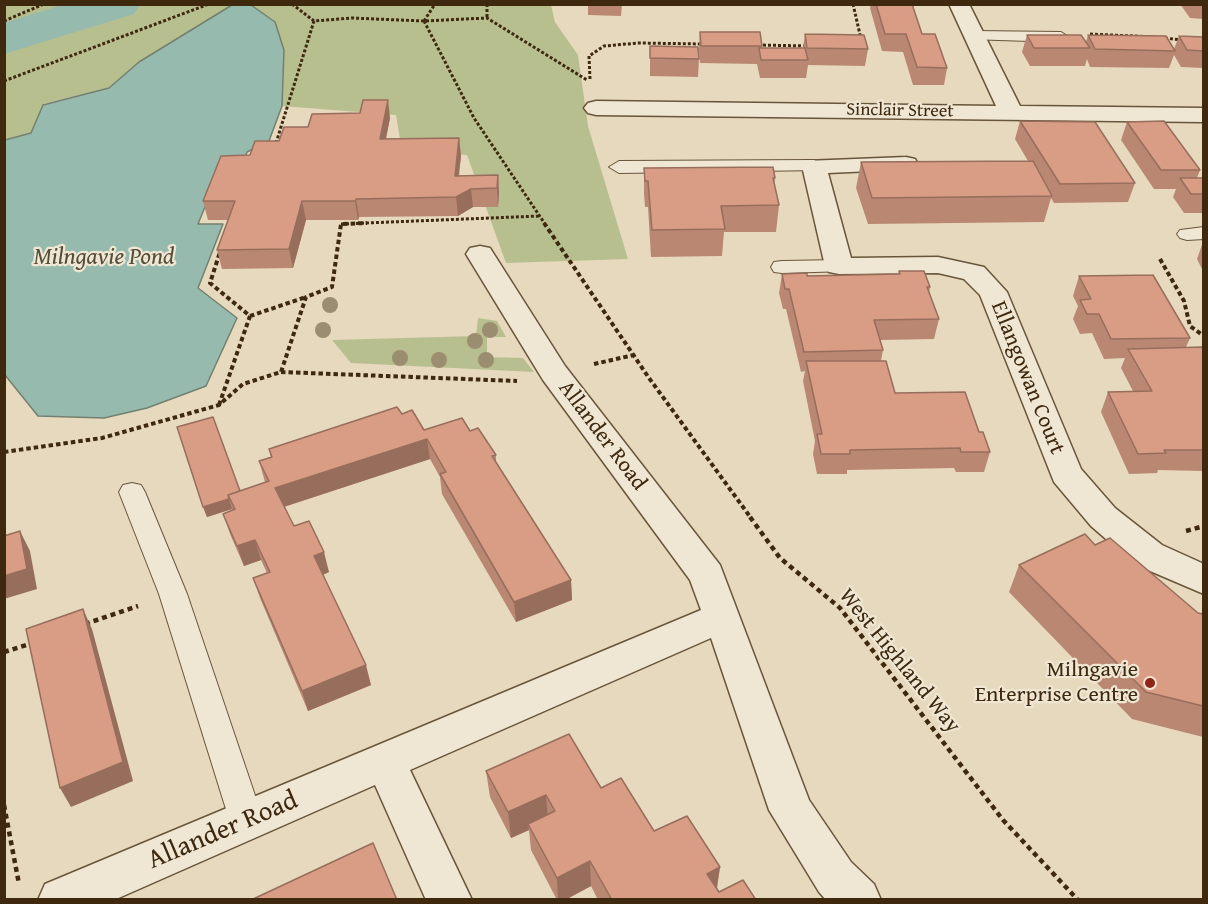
<!DOCTYPE html>
<style>
body{margin:0}
#map{position:relative;width:1208px;height:904px;overflow:hidden;background:#e7d9bd;font-family:"Gentium Book Plus",serif}
canvas{display:block}
.frame{position:absolute;inset:0;border:6px solid #3e290f;pointer-events:none}
</style>
<div id="map">
<canvas width="1208" height="904"></canvas>
<div class="frame"></div>
</div>
<script>
const ctx = document.querySelector('canvas').getContext('2d');
ctx.lineJoin = 'round';
function fill(path, color) { ctx.fillStyle = color; ctx.fill(path, 'evenodd'); }
const poly = rows => new Path2D(rows.map(r => 'M' + r).join(''));
function strokePath(path, color, width, dash) { ctx.strokeStyle = color; ctx.lineWidth = width; ctx.lineCap = dash ? 'butt' : 'round'; ctx.setLineDash(dash || []); ctx.stroke(path); }
function label(font, color, halo, rows, align = 'center') {
  ctx.font = font + ' "Gentium Book Plus",serif'; ctx.lineWidth = 4.5; ctx.setLineDash([]); ctx.textBaseline = 'middle'; ctx.strokeStyle = halo; ctx.fillStyle = color; for (const [text, x, y, turn = 0] of rows) {
    ctx.save(); ctx.translate(x, y); ctx.rotate((+turn || 0) * Math.PI / 180); ctx.textAlign = isNaN(turn) ? turn : align; if (halo) ctx.strokeText(text, 0, 0); ctx.fillText(text, 0, 0); ctx.restore();
  }
}
const green = poly([
 [5,4,91,4,91,5,5,34],
 [135,5,232,5,139,62,109,88,43,104,31,133,5,140,5,49],
 [251,5,551,5,555,22,578,55,588,126,628,259,506,263,467,155,402,151,396,115,282,106,284,50,275,22],
 [478,318,497,321,506,337,487,337,487,357,523,358,534,372,351,363,332,340,476,336]
]);
const water = poly([
 [232,5,251,5,275,22,284,50,282,106,269,141,247,152,240,170,220,170,198,224,223,224,198,288,237,318,206,386,147,408,104,418,38,416,5,375,5,140,31,133,43,105,109,88,139,62,232,5]
]);
const river = poly([
 [65,4,141,4,134,14,4,54,4,23,65,4]
]);
const pathFar2 = poly([
 [292,4,314,21,352,18,424,21,487,18,587,80],
 [487,4,487,18],
 [853,4,861,39],
 [4,21,44,4],
 [424,21,474,118,545,224],
 [424,21,435,4],
 [1090,34,1154,37],
 [1165,38,1181,40],
 [758,45,808,46],
 [590,79,589,56,604,46,638,43,703,44],
 [4,81,209,4],
 [276,143,314,21],
 [341,224,540,216]
]);
const pathFar1 = poly([
 [544,223,649,378,751,518],
 [1160,259,1184,301,1190,326,1204,336],
 [250,316,306,297],
 [594,364,634,355],
 [281,372,517,381],
 [219,405,250,316,210,283,220,252],
 [4,452,102,438,219,405,243,384,281,372,306,297,332,287,341,224,367,223]
]);
const path = poly([
 [750,517,780,558,840,608,1003,820,1078,900],
 [1186,531,1204,526],
 [85,624,138,606],
 [4,652,33,643],
 [4,805,19,884]
]);
const service = poly([
 [974,31,1061,32,1069,37,1061,42,968,39,966,36,974,31],
 [814,160,824,166,821,170,619,173,609,167,619,161,814,160],
 [1204,227,1204,239,1187,240,1180,238,1177,234,1180,230,1204,227],
 [839,260,847,261,850,266,847,271,782,273,774,272,771,267,774,262,782,261,839,260],
 [132,483,141,485,145,492,187,594,264,822,259,833,247,837,235,833,230,822,159,594,119,492,123,485,132,483]
]);
const minor = poly([
 [949,4,969,4,1020,106,1204,108,1204,122,596,115,588,113,584,108,588,103,596,101,996,106,949,4],
 [906,157,915,159,918,164,915,169,828,173,851,258,938,257,984,267,1007,292,1081,469,1115,508,1162,545,1204,564,1204,594,1136,565,1091,526,1054,482,980,295,964,279,938,273,839,274,829,272,825,266,802,166,805,161,906,157],
 [480,246,490,248,565,366,720,565,809,800,851,862,874,884,881,900,826,900,819,892,769,810,711,638,410,770,472,900,426,900,375,785,114,900,38,900,45,884,701,610,690,580,543,380,466,254,470,248,480,246]
]);
const trees = [
 [330,305],
 [323,330],
 [490,330],
 [475,341],
 [400,358],
 [439,360],
 [486,360]
];
const wall = poly([
 [588,4,622,4,621,16,588,15],
 [871,4,912,4,922,34,947,68,944,85,913,85,903,52,882,51,870,8],
 [1180,4,1203,4,1203,19,1190,18],
 [700,32,762,46,762,48,803,48,805,34,868,49,865,66,808,65,806,78,760,78,757,64,700,63,699,49],
 [1027,35,1086,42,1088,35,1174,49,1179,36,1203,37,1203,68,1181,67,1174,55,1169,68,1090,67,1087,59,1085,66,1030,66,1022,52],
 [650,46,699,59,698,77,650,76],
 [390,118,386,139,459,138,461,156,459,176,498,175,499,194,498,207,473,207,458,216,359,217,358,220,306,220,293,268,222,269,217,250,228,220,208,220,203,201,250,155,308,127],
 [1020,121,1135,183,1128,202,1054,203,1051,198,1044,222,868,224,856,188,861,162,1028,161,1015,139],
 [1127,122,1200,170,1197,178,1203,178,1203,213,1184,213,1173,197,1176,189,1154,189,1121,140],
 [644,168,775,178,774,185,779,205,776,232,724,232,722,256,651,257,648,207,645,207,644,194],
 [1203,242,1203,271,1197,259],
 [899,271,930,287,929,293,939,319,934,339,880,340,883,350,881,361,895,393,979,432,990,452,984,472,956,472,954,468,847,470,847,474,817,474,813,454,815,441,803,381,805,371,801,372,786,309,783,309,779,293,782,274,807,276,898,274],
 [1079,276,1190,338,1186,347,1203,347,1203,471,1158,470,1157,473,1129,474,1101,412,1108,392,1133,391,1121,368,1125,358,1104,359,1092,333,1080,334,1073,319,1078,306,1073,296],
 [402,414,424,430,470,431,496,455,496,463,571,580,572,600,516,622,442,494,440,477,430,459,284,507,294,526,329,572,323,575,371,685,308,711,260,598,253,578,267,573,261,560,244,566,230,534,223,514,233,510,232,509,207,517,177,427,240,491,265,482,259,461,271,457,269,449],
 [1095,545,1198,613,1203,614,1203,737,1132,719,1009,592,1019,565],
 [486,771,601,788,654,831,720,867,717,889,719,892,756,900,598,900,591,886,565,900,557,900,531,850,529,830,511,838,490,797]
]);
const shadedWall = poly([
 [388,100,390,118,382,157,380,139],
 [459,138,461,156,456,194,455,176],
 [498,175,499,194,498,207,497,188],
 [471,189,473,207,458,216,456,197],
 [356,199,359,217,358,220,355,201],
 [302,201,306,220,293,268,289,249],
 [427,439,430,459,280,508,275,488],
 [229,499,232,509,207,517,203,507],
 [20,531,30,551,37,589,4,599,4,576],
 [255,540,261,560,244,566,237,546],
 [324,552,329,572,319,576,314,556],
 [571,580,572,600,516,622,514,602],
 [83,609,92,629,133,781,71,807,60,788],
 [366,665,371,685,308,711,302,691],
 [546,795,548,821,528,824,529,830,511,838,508,812],
 [590,861,591,886,565,900,558,900,557,878],
 [720,867,716,892,707,874]
]);
const building = poly([
 [876,4,912,4,922,34,935,34,947,68,917,67,906,34,885,34,876,4],
 [700,32,760,32,762,46,701,46,700,32],
 [805,34,864,35,868,49,807,48,805,34],
 [1027,35,1081,35,1090,48,1034,48,1027,35],
 [1088,35,1166,36,1175,51,1095,49,1088,35],
 [1179,36,1203,37,1203,51,1187,50,1179,36],
 [650,46,698,47,699,59,650,58,650,46],
 [759,48,805,48,808,60,761,60,759,48],
 [363,100,388,100,380,139,459,138,455,176,498,175,497,188,471,189,456,197,356,199,355,201,302,201,289,249,217,250,235,201,203,201,221,156,250,155,255,141,279,141,284,127,308,127,312,114,360,113,363,100],
 [1020,121,1095,122,1135,183,1060,184,1020,121],
 [1164,121,1200,170,1161,170,1127,122,1164,121],
 [1033,161,1052,196,872,198,861,162,1033,161],
 [773,167,775,178,773,178,779,205,721,206,725,229,652,230,648,181,645,181,644,168,773,167],
 [1180,178,1203,178,1203,194,1191,194,1180,178],
 [899,271,924,271,930,287,927,287,939,319,874,320,883,350,804,352,789,289,785,289,782,274,807,273,807,276,900,274,899,271],
 [1153,275,1190,338,1111,339,1099,314,1087,314,1080,300,1091,299,1079,276,1153,275],
 [1203,347,1203,450,1164,450,1166,453,1138,454,1108,392,1152,391,1128,349,1203,347],
 [806,361,886,361,895,393,965,392,979,432,983,432,990,452,961,452,960,448,850,450,850,454,821,454,817,434,822,434,806,361],
 [397,407,402,414,412,410,424,430,462,418,470,431,478,428,496,455,492,456,571,580,514,602,440,474,446,472,427,439,275,488,294,526,309,521,324,552,314,556,366,665,302,691,253,578,270,572,255,540,237,546,223,514,235,509,228,495,269,481,259,461,272,457,269,449,397,407],
 [213,417,240,491,228,495,229,499,203,507,177,427,213,417],
 [20,531,27,569,4,576,4,536,20,531],
 [1085,534,1095,545,1110,538,1198,613,1203,614,1203,706,1146,692,1019,565,1085,534],
 [83,609,123,762,60,788,26,629,83,609],
 [569,734,601,788,621,778,654,831,687,816,720,867,707,874,719,892,743,880,756,900,612,900,590,861,557,878,528,824,555,811,546,795,508,812,486,771,569,734],
 [373,843,397,900,251,900,373,843]
]);
const markers = [
 [1150,683,6,"#8f2418"]
];
const farStreetnames = [
 ["Sinclair Street",900,111,1]
];
const streetNames = [
 ["Ellangowan Court",1027,378,68],
 ["Allander Road",602,436,53],
 ["West Highland Way",899,661,51]
];
const poiNames = [
 ["Milngavie",1138,670],
 ["Enterprise Centre",1138,695]
];
const waterNames = [
 ["Milngavie Pond",104,258]
];
const nearStreetnames = [
 ["Allander Road",223,831,-23]
];
fill(green, '#b8bf8f');
fill(water, '#97baaf');
strokePath(water, '#73806f', 1.5);
fill(river, '#97baaf');
strokePath(service, '#68553a', 2);
strokePath(minor, '#68553a', 3);
strokePath(pathFar2, '#3e290f', 3, [3, 2]);
strokePath(pathFar1, '#3e290f', 4, [4.5, 3]);
strokePath(path, '#3e290f', 4.5, [5, 4]);
fill(service, '#efe6d4');
fill(minor, '#efe6d4');
ctx.fillStyle = '#9b8d6f';
for (const [x, y] of trees) { ctx.beginPath(); ctx.arc(x, y, 8, 0, 2 * Math.PI); ctx.fill(); }
fill(wall, '#ba8772');
fill(shadedWall, '#976e5c');
fill(building, '#d89d84');
strokePath(building, '#976e5c', 1.5);
for (const [x, y, r, color] of markers) { const dot = new Path2D(); dot.arc(x, y, r, 0, 2 * Math.PI); ctx.fillStyle = color; ctx.fill(dot); strokePath(dot, '#efe6d4', 2); }
label('18px', '#3e290f', '#efe6d4', farStreetnames);
label('22px', '#3e290f', '#efe6d4', streetNames);
label('22px', '#3e290f', '#efe6d4', poiNames, 'right');
label('italic 24px', '#544d37', '#efe6d4', waterNames);
label('27px', '#3e290f', '#efe6d4', nearStreetnames);
</script>
